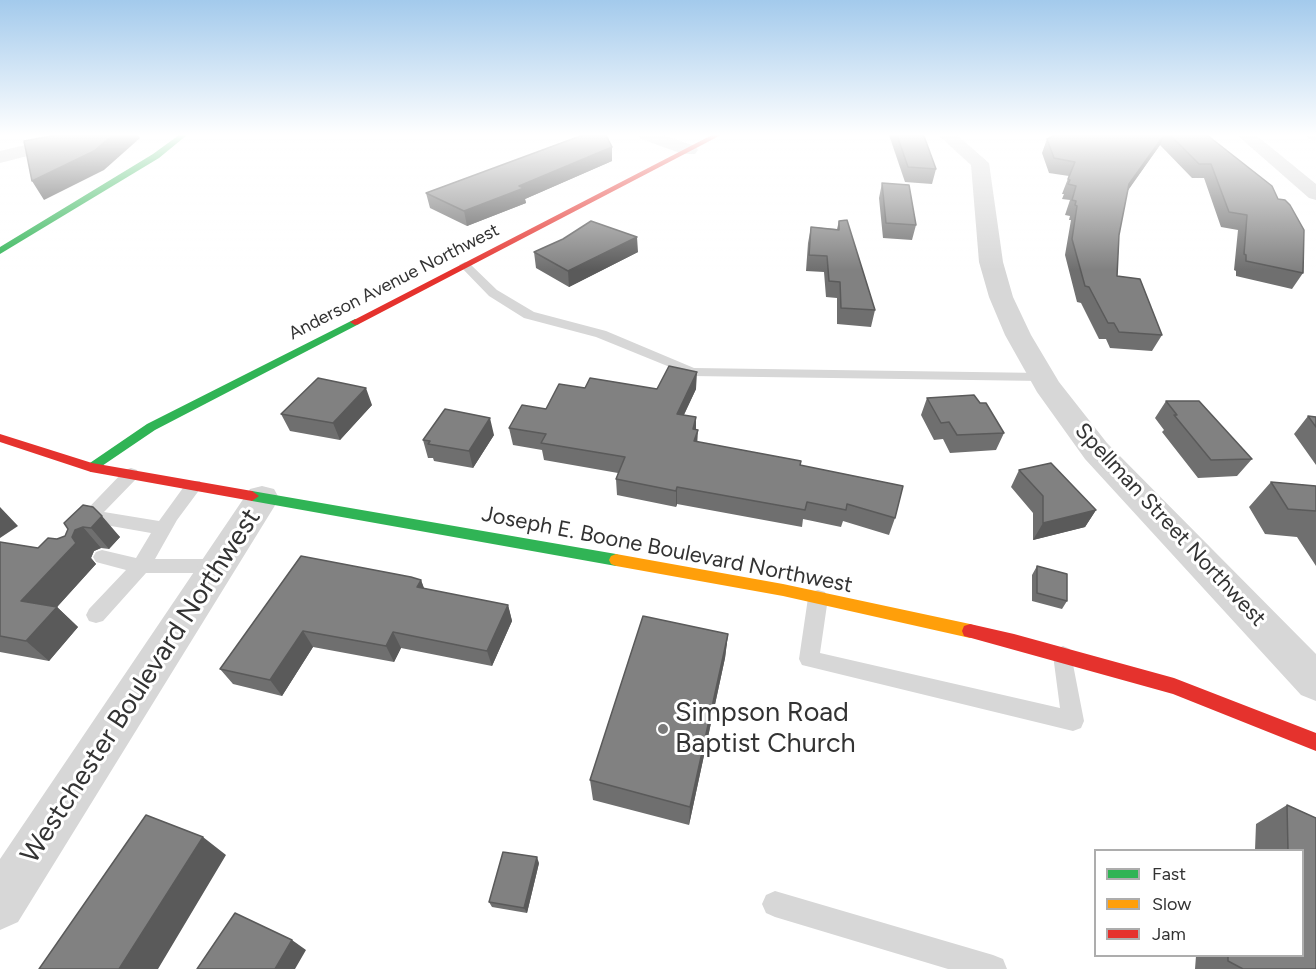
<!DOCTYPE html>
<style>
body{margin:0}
#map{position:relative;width:1316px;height:969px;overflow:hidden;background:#fff;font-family:Figtree,sans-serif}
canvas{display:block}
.legend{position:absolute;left:1094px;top:849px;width:210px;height:108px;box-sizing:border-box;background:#fff;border:2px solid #adadad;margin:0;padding:8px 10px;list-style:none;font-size:18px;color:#333}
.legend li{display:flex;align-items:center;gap:12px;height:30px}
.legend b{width:30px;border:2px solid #adadad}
</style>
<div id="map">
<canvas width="1316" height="969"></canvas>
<ul class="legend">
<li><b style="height:8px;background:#30b455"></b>Fast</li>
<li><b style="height:8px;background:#ff9f0a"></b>Slow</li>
<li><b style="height:8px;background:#e5322d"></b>Jam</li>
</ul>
</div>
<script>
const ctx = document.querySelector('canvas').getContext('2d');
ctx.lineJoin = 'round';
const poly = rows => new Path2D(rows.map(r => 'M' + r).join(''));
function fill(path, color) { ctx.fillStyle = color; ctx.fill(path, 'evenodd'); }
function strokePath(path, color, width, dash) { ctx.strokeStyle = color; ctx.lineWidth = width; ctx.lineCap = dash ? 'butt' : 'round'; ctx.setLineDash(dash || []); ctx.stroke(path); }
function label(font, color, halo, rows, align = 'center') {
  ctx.font = font + ' Figtree,sans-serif'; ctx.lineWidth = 6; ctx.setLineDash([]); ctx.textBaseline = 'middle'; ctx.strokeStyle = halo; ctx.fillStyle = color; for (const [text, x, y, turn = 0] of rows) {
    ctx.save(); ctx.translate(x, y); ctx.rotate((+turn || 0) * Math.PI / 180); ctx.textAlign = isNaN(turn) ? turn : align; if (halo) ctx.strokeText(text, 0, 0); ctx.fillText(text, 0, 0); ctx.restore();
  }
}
const lane = poly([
 [465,262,469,263,497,290,534,312,606,331,694,368,1042,373,1049,377,1042,381,692,376,596,337,524,318,489,296,459,265,465,262],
 [131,468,137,470,139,474,137,478,104,512,159,521,188,481,200,481,202,485,200,489,177,520,155,559,218,559,224,561,227,566,224,571,218,573,146,573,103,621,96,623,89,621,86,615,89,609,126,570,96,562,93,557,96,552,102,550,136,558,151,533,94,523,87,530,81,532,75,530,72,525,125,470,131,468],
 [818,590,825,592,828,598,820,653,1060,708,1053,655,1056,649,1063,646,1070,649,1084,721,1081,728,1073,731,802,665,799,659,808,598,811,592,818,590],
 [775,891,993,955,1003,959,1007,969,948,969,775,917,766,913,762,904,766,895,775,891]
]);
const street = poly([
 [68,135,97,135,94,139,0,163,0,151,68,135],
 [638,135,663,135,695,146,698,150,695,154,683,154,641,139,638,135],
 [938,135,957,135,989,163,1003,262,1013,297,1031,335,1059,382,1107,443,1316,654,1316,701,1301,695,1085,459,1037,392,1005,335,989,297,979,262,971,165,938,135],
 [1237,135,1256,135,1316,184,1316,200,1309,198,1237,135],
 [1306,135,1316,135,1316,140,1309,139,1306,135],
 [262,486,274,489,279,498,274,507,18,922,0,930,0,859,250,489,262,486]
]);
const fast = poly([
 [179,135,187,135,159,158,0,254,0,247,153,154,179,135],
 [355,319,359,320,359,324,155,430,96,470,91,472,84,467,147,424,355,319],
 [252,491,616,554,621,556,623,560,621,564,616,566,252,501,245,496,252,491]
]);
const slow = poly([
 [616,554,783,584,970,624,976,626,978,631,976,636,970,638,783,596,616,566,611,564,609,560,611,556,616,554]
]);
const jam = poly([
 [712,135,721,135,359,324,355,325,350,322,712,135],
 [0,434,92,463,252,491,259,496,252,501,91,472,0,442,0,434],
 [970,624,1014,634,1174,678,1316,733,1316,751,1173,694,964,636,962,631,964,626,970,624]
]);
const wall = poly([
 [889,135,922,135,936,169,932,184,905,182],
 [1053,135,1207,135,1303,273,1292,289,1236,276,1236,271,1234,270,1238,230,1221,227,1204,178,1192,178,1160,145,1127,191,1119,235,1117,276,1162,335,1152,351,1110,348,1106,339,1099,339,1081,303,1077,302,1065,255,1071,220,1069,220,1070,216,1065,215,1070,200,1062,199,1064,194,1062,194,1069,176,1049,173,1042,153,1047,139,1052,136],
 [612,161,525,199,526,203,467,226,430,208,426,193],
 [882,183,916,225,912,240,883,238,879,198],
 [839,221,875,310,871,327,837,324,837,298,826,297,824,272,806,271,808,243,811,227,837,229],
 [534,252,638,252,569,287,536,268],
 [585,388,696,389,684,415,696,430,697,442,800,465,895,518,889,535,843,521,841,527,803,519,802,527,677,504,676,507,617,495,616,479,618,473,544,460,542,450,513,445,509,428],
 [927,398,980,403,1004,433,996,450,950,453,943,439,934,440,921,415],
 [1166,401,1252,459,1237,476,1198,478,1162,432,1164,430,1155,418],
 [372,405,340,440,290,431,281,414],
 [1308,416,1316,417,1316,465,1294,434],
 [494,435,473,468,434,461,433,458,428,458,423,440],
 [1019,470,1096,510,1085,527,1033,540,1033,513,1011,487],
 [1271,482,1316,486,1316,566,1297,537,1265,534,1249,507],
 [83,505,120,537,109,549,101,548,94,551,91,558,96,564,57,607,78,627,49,661,0,652,0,542,38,548,65,536],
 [301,556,421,580,424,589,508,605,512,621,492,666,401,648,394,662,313,647,282,696,233,684,220,669],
 [1037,566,1067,601,1062,609,1032,601,1032,575],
 [728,634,725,658,689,825,593,800,590,780],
 [1287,805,1316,818,1316,969,1195,969,1196,956,1302,956,1302,850,1255,850,1256,824],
 [539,863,527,913,492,907,489,902]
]);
const shadedWall = poly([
 [113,135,138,135,140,138,104,170,44,200,32,181],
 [1164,135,1160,145,1122,199,1129,184],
 [612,147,612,161,525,199,526,203,467,226,464,211,519,186],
 [637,237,638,252,569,287,568,271],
 [697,372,696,389,676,431,677,414],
 [366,388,372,405,340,440,333,423],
 [696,417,696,434,693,429],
 [490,418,494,435,473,468,469,451],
 [698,430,697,447,694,441],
 [677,487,677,504,676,507,676,491],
 [0,507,18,526,0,538],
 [1096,510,1085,527,1033,540,1043,523],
 [102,516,120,537,109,549,91,528],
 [83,527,101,548,94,551,91,558,96,564,57,607,78,627,49,661,26,641,21,601,72,537,75,530],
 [421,580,427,596,417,587],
 [508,605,512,621,492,666,487,651],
 [303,631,313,647,282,696,270,680],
 [393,632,401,648,394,662,386,646],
 [728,634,725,658,689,825,690,807],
 [203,837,226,855,158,969,119,969],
 [537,857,539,863,527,913,524,908],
 [292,940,306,950,295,969,275,969]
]);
const building = poly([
 [56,135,113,135,94,151,32,181,24,141,56,135],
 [583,135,606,135,612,147,519,186,524,188,464,211,426,193,583,135],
 [897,135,922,135,924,136,936,169,908,167,897,135],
 [1055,135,1164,135,1129,184,1119,235,1117,276,1140,279,1162,335,1119,332,1114,323,1108,323,1089,287,1085,286,1072,239,1077,206,1075,205,1076,201,1072,200,1076,186,1068,184,1070,180,1068,179,1075,162,1054,158,1047,139,1055,135],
 [1170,135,1207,135,1272,186,1278,199,1285,200,1290,205,1304,230,1303,273,1246,261,1246,255,1244,254,1247,215,1229,212,1211,164,1199,164,1170,135],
 [882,183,909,185,916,225,886,223,882,183],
 [847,220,875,310,841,308,840,282,829,281,827,256,809,255,811,227,839,230,839,221,847,220],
 [591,221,637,237,568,271,534,252,563,239,591,221],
 [669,366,697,372,677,414,696,417,693,429,698,430,694,441,801,461,800,465,903,486,895,518,847,504,846,510,807,502,805,510,677,487,676,491,616,479,625,457,541,443,546,434,509,428,522,405,546,409,559,384,585,388,590,378,657,389,669,366],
 [318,378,366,388,333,423,281,414,318,378],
 [974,395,980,403,986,403,1004,433,957,435,949,422,941,423,927,398,974,395],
 [1166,401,1199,401,1252,459,1211,460,1174,415,1177,415,1166,401],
 [445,409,490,418,469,451,428,444,430,441,423,440,445,409],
 [1308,416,1316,417,1316,427,1308,416],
 [1051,463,1096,510,1043,523,1043,496,1019,470,1051,463],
 [1271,482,1316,486,1316,511,1288,509,1271,482],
 [83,505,93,507,102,516,91,528,83,527,75,530,72,537,76,543,21,601,57,607,26,641,0,636,0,542,38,548,48,538,57,539,65,536,68,529,64,523,83,505],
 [301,556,411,577,421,580,417,587,508,605,487,651,393,632,386,646,303,631,270,680,220,669,301,556],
 [1037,566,1067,574,1067,601,1037,593,1037,566],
 [643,616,728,634,690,807,590,780,643,616],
 [1287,805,1316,818,1316,969,1243,969,1228,961,1228,956,1302,956,1302,850,1288,850,1287,805],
 [146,815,203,837,119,969,39,969,146,815],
 [503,852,537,857,524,908,489,902,503,852],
 [235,913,292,940,275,969,197,969,235,913]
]);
const markers = [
 [663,729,6,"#7a7a7a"]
];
const farStreetnames = [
 ["Anderson Avenue Northwest",394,282,-27]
];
const streetNames = [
 ["Spellman Street Northwest",1170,525,47],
 ["Joseph E. Boone Boulevard Northwest",667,550,11]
];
const nearStreetnames = [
 ["Westchester Boulevard Northwest",141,686,-57]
];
const nearPoinames = [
 ["Simpson Road",675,713],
 ["Baptist Church",675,744]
];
fill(lane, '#d7d7d7');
fill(street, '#d7d7d7');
fill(fast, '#30b455');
fill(slow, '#ff9f0a');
fill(jam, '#e5322d');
fill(wall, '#6f6f6f');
fill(shadedWall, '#5a5a5a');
fill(building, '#818181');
strokePath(building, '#5a5a5a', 1.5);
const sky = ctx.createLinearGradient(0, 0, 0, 270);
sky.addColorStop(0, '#a3caec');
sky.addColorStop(0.5, '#fff');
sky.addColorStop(1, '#ffffff00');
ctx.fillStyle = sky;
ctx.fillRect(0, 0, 1316, 270);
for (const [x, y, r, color] of markers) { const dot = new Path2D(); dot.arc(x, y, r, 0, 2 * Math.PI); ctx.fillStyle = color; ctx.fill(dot); strokePath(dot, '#fff', 2); }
label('18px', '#333', '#fff', farStreetnames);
label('22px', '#333', '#fff', streetNames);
label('27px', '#333', '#fff', nearStreetnames);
label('27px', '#333', '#fff', nearPoinames, 'left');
</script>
